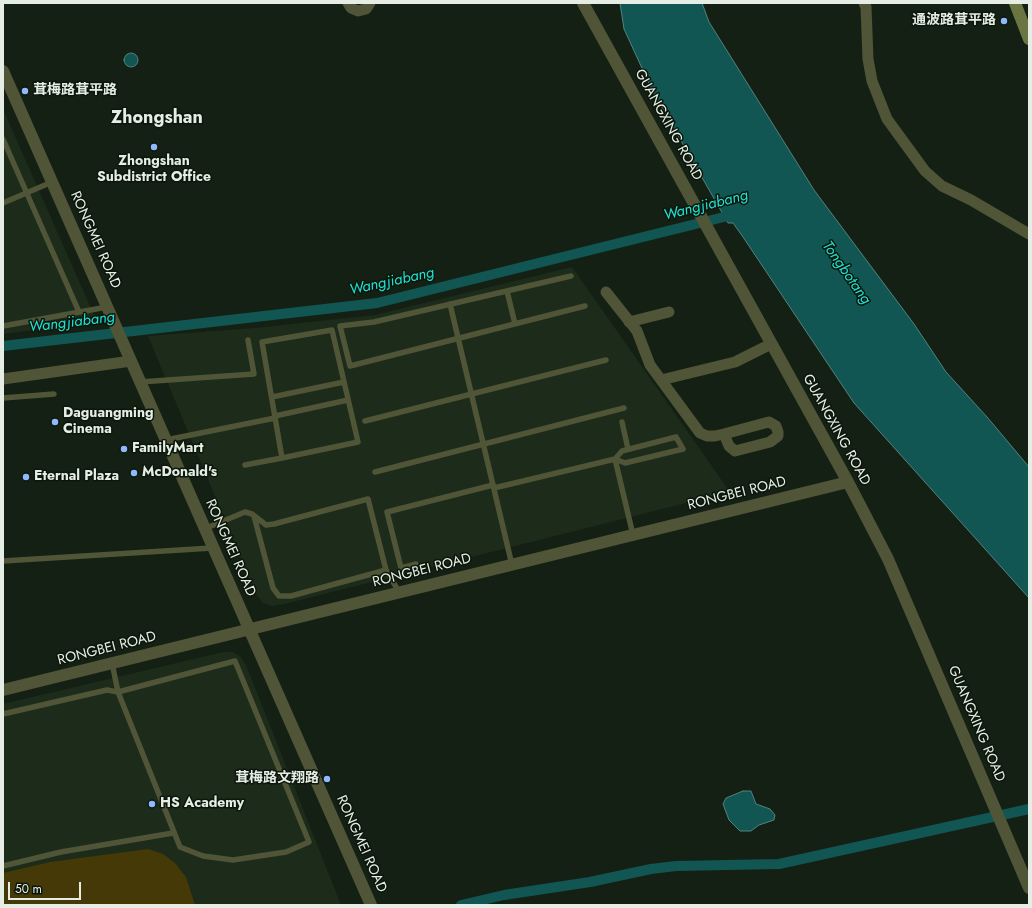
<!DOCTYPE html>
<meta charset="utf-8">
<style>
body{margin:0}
#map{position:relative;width:1032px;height:908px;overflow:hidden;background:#152014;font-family:Jost,sans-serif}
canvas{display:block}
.frame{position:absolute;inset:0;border:4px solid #e6ede5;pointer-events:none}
.scale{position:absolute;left:8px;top:882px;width:73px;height:18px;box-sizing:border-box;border:2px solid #e6ede5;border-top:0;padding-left:5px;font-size:12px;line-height:14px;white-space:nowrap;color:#e6ede5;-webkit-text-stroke:3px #0c170b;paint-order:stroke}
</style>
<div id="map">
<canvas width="1032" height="908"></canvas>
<div class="frame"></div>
<div class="scale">50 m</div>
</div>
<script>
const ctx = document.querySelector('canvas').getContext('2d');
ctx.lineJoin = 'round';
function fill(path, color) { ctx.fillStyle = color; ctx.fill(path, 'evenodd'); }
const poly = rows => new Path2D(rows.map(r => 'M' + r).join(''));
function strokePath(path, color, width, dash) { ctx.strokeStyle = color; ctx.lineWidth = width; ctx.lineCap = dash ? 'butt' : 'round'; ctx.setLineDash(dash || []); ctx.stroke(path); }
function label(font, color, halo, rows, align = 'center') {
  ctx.font = font + ' Jost,"Noto Sans SC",sans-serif'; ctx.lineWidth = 3; ctx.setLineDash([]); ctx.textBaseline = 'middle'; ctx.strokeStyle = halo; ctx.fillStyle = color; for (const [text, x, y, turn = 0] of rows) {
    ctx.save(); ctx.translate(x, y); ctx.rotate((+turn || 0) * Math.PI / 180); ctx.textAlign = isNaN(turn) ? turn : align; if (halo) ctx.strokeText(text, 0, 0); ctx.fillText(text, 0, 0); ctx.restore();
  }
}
const built = poly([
 [3,109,97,322,3,334],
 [572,267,730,492,284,604,272,606,263,603,256,594,148,336,255,328,375,315],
 [223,652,233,652,241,657,246,665,341,905,3,905,3,704]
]);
const green = poly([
 [148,849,163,854,175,863,186,877,195,905,3,905,3,873,50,862]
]);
const water = poly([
 [620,3,702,3,709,22,814,190,914,324,946,372,987,417,1029,467,1029,598,854,403,743,237,733,223,728,223,652,90,624,29,620,3],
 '124 60a7 7 0 1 1 14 0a7 7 0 1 1-14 0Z',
 [743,791,751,791,756,804,770,809,775,815,774,820,759,825,751,831,740,831,729,820,723,804,726,798,743,791]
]);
const canal = poly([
 [3,346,377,303,736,214],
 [461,905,504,895,590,882,651,869,676,866,779,864,1029,809]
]);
const service = poly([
 [3,139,79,312],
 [3,203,52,182],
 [571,276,374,322,340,326,350,366,585,306],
 [507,291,515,324],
 [450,304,512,565],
 [3,326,107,307],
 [140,382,254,374,248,340],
 [272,397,344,382],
 [3,398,54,394],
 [275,416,348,400],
 [365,421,606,360],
 [622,422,628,449],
 [676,437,683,449,625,463,615,459,622,451,676,437],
 [166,440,275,418],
 [245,465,282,458,358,442,332,330,262,342,282,458],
 [375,472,624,408],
 [494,488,615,459,633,535],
 [254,516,273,588,279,596,291,596,386,570],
 [204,529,245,512,252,514,266,525,274,524,368,499,386,570,399,592],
 [3,561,212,548],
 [416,564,401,568,387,512,493,485],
 [3,714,107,690,118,692,235,661,309,842,286,852,233,860,203,856,180,847,118,692,112,663],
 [3,866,61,852,173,833]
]);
const minor = poly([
 [348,3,351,8,358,11,366,9,370,3],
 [864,3,866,7,868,59,872,81,887,119,925,171,942,186,971,200,1029,234],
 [606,292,637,331,650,365,700,433,707,436,715,436,724,434,765,423,769,422,776,426,778,432,778,436,770,442,735,451,729,446,724,434],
 [629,322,669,312],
 [3,379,131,361],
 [661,380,735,362,771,344]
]);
const tertiary = poly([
 [583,3,848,482,888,559,1029,888],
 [3,71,371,905],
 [3,690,848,482]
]);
const secondary = poly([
 [1015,3,1029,39]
]);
const markers = [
 [1004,21,4,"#90b8fd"],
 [25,91,4,"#90b8fd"],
 [154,147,4,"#90b8fd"],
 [55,422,4,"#90b8fd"],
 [124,449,4,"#90b8fd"],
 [134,473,4,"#90b8fd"],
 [26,477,4,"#90b8fd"],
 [327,779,4,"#90b8fd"],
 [152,804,4,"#90b8fd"]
];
const poiNames = [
 ["通波路茸平路",996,21,"right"],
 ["茸梅路茸平路",33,91],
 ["Zhongshan",154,162,"center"],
 ["Subdistrict Office",154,178,"center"],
 ["Daguangming",63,414],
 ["Cinema",63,430],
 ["FamilyMart",132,449],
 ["McDonald's",142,473],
 ["Eternal Plaza",34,477],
 ["茸梅路文翔路",319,779,"right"],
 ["HS Academy",160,804]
];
const streetNames = [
 ["GUANGXING ROAD",668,125,61],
 ["RONGMEI ROAD",95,240,66],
 ["GUANGXING ROAD",836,430,61],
 ["RONGBEI ROAD",737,494,-14],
 ["RONGMEI ROAD",230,548,66],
 ["RONGBEI ROAD",422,571,-14],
 ["RONGBEI ROAD",107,649,-14],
 ["GUANGXING ROAD",976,724,67],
 ["RONGMEI ROAD",361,844,66]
];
const waterNames = [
 ["Wangjiabang",706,206,-14],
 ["Tongbotang",846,273,55],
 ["Wangjiabang",392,282,-12],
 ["Wangjiabang",72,323,-7]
];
const districtNames = [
 ["Zhongshan",157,119]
];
fill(built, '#1c2b1a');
fill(green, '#453907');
fill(water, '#115652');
strokePath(water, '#51837e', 1);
strokePath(canal, '#115652', 10);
strokePath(service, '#4f5536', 5.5);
strokePath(minor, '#4f5536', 11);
strokePath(tertiary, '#4f5536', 12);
strokePath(secondary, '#6b7543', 12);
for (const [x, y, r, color] of markers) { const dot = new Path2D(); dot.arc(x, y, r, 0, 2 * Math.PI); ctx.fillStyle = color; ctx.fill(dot); strokePath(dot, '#0c170b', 1.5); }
label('bold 14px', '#e6ede5', '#0c170b', poiNames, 'left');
label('14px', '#e6ede5', '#0c170b', streetNames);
label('italic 15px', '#20e1d8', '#0c170b', waterNames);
label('bold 18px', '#e6ede5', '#0c170b', districtNames);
</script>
